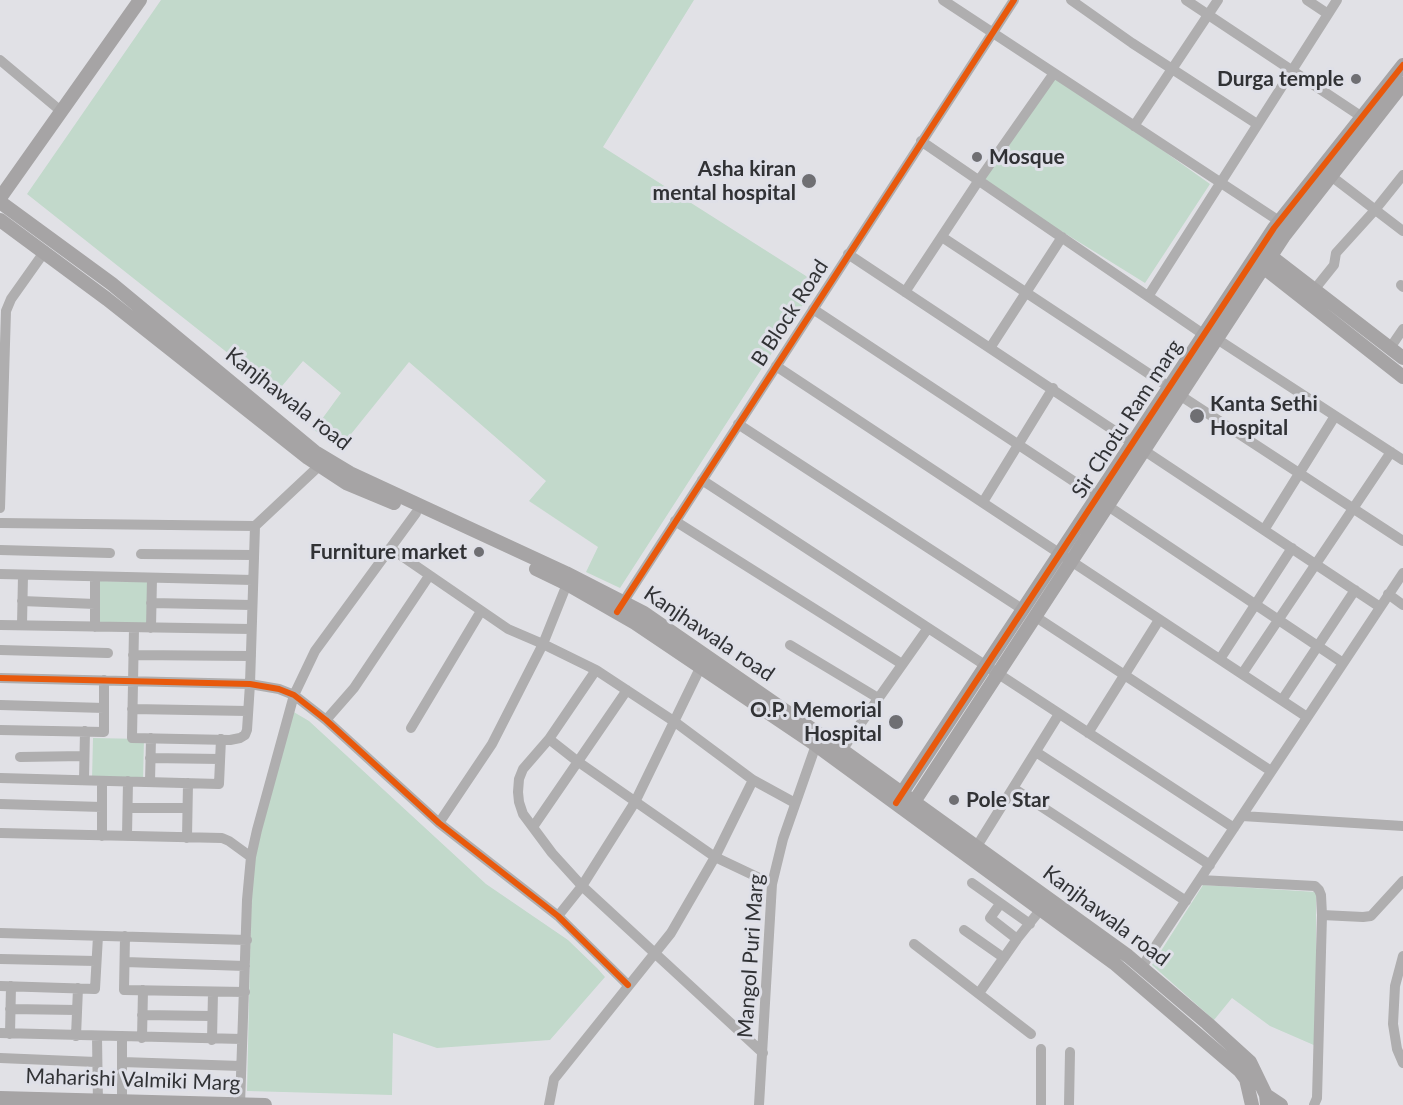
<!DOCTYPE html>
<style>
body{margin:0}
canvas{display:block;background:#e1e1e6}
</style>
<canvas width="1403" height="1105"></canvas>
<script>
const ctx = document.querySelector('canvas').getContext('2d');
ctx.lineJoin = 'round';
function fill(path, color) { ctx.fillStyle = color; ctx.fill(path, 'evenodd'); }
const poly = rows => new Path2D(rows.map(r => 'M' + r).join(''));
function strokePath(path, color, width, dash) { ctx.strokeStyle = color; ctx.lineWidth = width; ctx.lineCap = dash ? 'butt' : 'round'; ctx.setLineDash(dash || []); ctx.stroke(path); }
function label(font, color, halo, rows, align = 'center') {
  ctx.font = font + ' Lato,sans-serif'; ctx.lineWidth = 6; ctx.setLineDash([]); ctx.textBaseline = 'middle'; ctx.strokeStyle = halo; ctx.fillStyle = color; for (const [text, x, y, turn = 0] of rows) {
    ctx.save(); ctx.translate(x, y); ctx.rotate((+turn || 0) * Math.PI / 180); ctx.textAlign = isNaN(turn) ? turn : align; if (halo) ctx.strokeText(text, 0, 0); ctx.fillText(text, 0, 0); ctx.restore();
  }
}
const green = poly([
 [161,0,694,0,603,147,817,283,620,588,586,572,598,547,529,501,546,481,409,362,339,449,314,430,341,393,303,361,277,392,27,194],
 [1054,73,1210,184,1145,283,979,180],
 [98,581,149,582,148,624,97,623],
 [292,711,309,721,486,884,568,940,597,968,605,977,550,1040,437,1048,393,1033,392,1095,247,1091,252,867],
 [93,738,144,739,143,781,92,780],
 [1203,885,1316,892,1316,1046,1270,1026,1232,998,1214,1020,1152,965]
]);
const street = poly([
 [943,0,1279,221],
 [1071,0,1132,43,1257,124],
 [1186,0,1362,117],
 [1307,0,1328,14],
 [0,60,62,112],
 [1134,126,1218,0],
 [921,141,1203,334],
 [1331,176,1403,231],
 [942,237,1169,387],
 [848,254,1380,607],
 [1401,285,1403,287],
 [1314,290,1334,265,1336,253,1375,210,1403,175],
 [905,292,979,180,1054,73],
 [1149,295,1337,0],
 [813,309,1096,496],
 [1217,339,1403,460],
 [990,348,1062,237],
 [1390,348,1403,329],
 [776,366,1307,717],
 [1181,396,1403,541],
 [738,424,1022,609],
 [702,480,1234,828],
 [983,502,1053,388],
 [1108,506,1343,663],
 [0,508,6,311,11,299,45,251],
 [675,521,902,664],
 [0,523,255,526],
 [1264,530,1335,416],
 [390,548,508,629,543,644,596,670,675,722,753,780,795,803],
 [0,550,110,553],
 [141,554,254,555],
 [0,574,253,580],
 [1388,594,1403,605],
 [22,601,95,604],
 [151,603,252,605],
 [620,607,1014,0],
 [1036,617,1271,771],
 [0,625,251,629],
 [22,625,23,575],
 [95,627,95,577],
 [134,628,132,738,230,740,240,738,245,735,247,730,250,684,255,526,319,466],
 [151,628,152,578],
 [790,645,878,698],
 [0,650,108,653],
 [133,655,251,656],
 [1220,659,1292,548],
 [596,670,549,739,523,769,519,779,518,792,519,802,523,814,552,853,582,886,763,1053],
 [1242,674,1391,452],
 [0,678,250,684,279,689,294,695,326,720,439,823,558,916,628,985],
 [1282,700,1355,590],
 [0,705,104,708],
 [132,709,248,711],
 [326,720,354,688,429,576],
 [411,728,481,611],
 [0,730,104,732,104,680],
 [1088,733,1159,620],
 [549,739,577,761,715,857,772,884],
 [842,750,928,628],
 [1036,752,1210,865],
 [20,757,84,756],
 [150,758,220,759],
 [0,778,219,784,221,739],
 [84,780,85,731],
 [150,782,151,738],
 [1013,788,1186,901],
 [0,804,102,807],
 [128,808,187,808],
 [1242,816,1403,826],
 [439,823,492,744,543,644,567,584],
 [533,827,627,690],
 [0,833,222,838,229,841,251,857],
 [102,836,102,781],
 [127,836,128,781],
 [187,838,188,783],
 [977,846,1059,714],
 [1200,880,1315,886,1319,890,1321,895,1322,915,1317,1098,1314,1105],
 [972,883,1030,924],
 [1000,904,990,918,1017,939],
 [1322,915,1363,917,1371,916,1403,881],
 [558,916,582,886,635,802,703,662],
 [964,930,1004,958],
 [0,933,247,940],
 [125,936,124,990,245,992],
 [914,944,1031,1034],
 [1403,956,1395,986,1393,1024,1397,1049,1403,1063],
 [0,959,96,961],
 [125,962,245,966],
 [1141,968,1403,573],
 [0,986,95,989,98,936],
 [979,993,1017,939,1045,904],
 [10,1009,77,1010],
 [142,1015,212,1016],
 [0,1033,242,1039],
 [10,1034,11,986],
 [76,1036,78,988],
 [97,1036,98,1105],
 [142,1038,143,990],
 [212,1040,213,992],
 [0,1058,96,1062],
 [122,1062,241,1066],
 [122,1105,122,1037],
 [240,1105,247,900,251,857,257,830,294,695,315,651,416,513],
 [549,1105,554,1079,671,933,715,857,753,780],
 [759,1105,772,884,783,839,816,745],
 [1041,1105,1041,1049],
 [1069,1105,1070,1052]
]);
const secondary = poly([
 [0,198,140,0],
 [0,202,112,284,315,452,350,473,566,573,644,613,842,750,1128,956,1207,1023,1250,1062,1266,1095,1267,1105],
 [0,220,107,299,308,458,346,483,394,503],
 [1264,251,1403,358],
 [1258,263,1403,377],
 [536,569,567,584,635,623,816,745,1114,963,1240,1071,1246,1079,1252,1105],
 [898,799,1274,228,1403,65],
 [910,808,1284,236,1403,84],
 [1266,1095,1281,1105],
 [0,1098,265,1105]
]);
const cycleway = poly([
 [617,612,1014,0],
 [0,678,250,684,279,689,294,695,326,720,439,823,558,916,628,985],
 [896,803,1274,228,1403,65]
]);
const markers = [
 [1356,79,6,"#6f6f73"],
 [977,157,6,"#6f6f73"],
 [809,181,8,"#6f6f73"],
 [1197,416,8,"#6f6f73"],
 [479,552,6,"#6f6f73"],
 [896,722,8,"#6f6f73"],
 [954,800,6,"#6f6f73"]
];
const poiNames = [
 ["Durga temple",1344,79],
 ["Mosque",989,157,"left"],
 ["Asha kiran",796,169],
 ["mental hospital",796,193],
 ["Kanta Sethi",1210,404,"left"],
 ["Hospital",1210,428,"left"],
 ["Furniture market",467,552],
 ["O.P. Memorial",882,710],
 ["Hospital",882,734],
 ["Pole Star",966,800,"left"]
];
const streetNames = [
 ["B Block Road",790,313,-57],
 ["Kanjhawala road",288,399,38],
 ["Sir Chotu Ram marg",1127,419,-57],
 ["Kanjhawala road",709,634,34],
 ["Kanjhawala road",1106,916,37],
 ["Mangol Puri Marg",751,956,-86],
 ["Maharishi Valmiki Marg",133,1080,2]
];
fill(green, '#c2d9cb');
strokePath(street, '#afaeaf', 10);
strokePath(secondary, '#a6a4a5', 14);
strokePath(cycleway, '#e8590c', 6);
for (const [x, y, r, color] of markers) { const dot = new Path2D(); dot.arc(x, y, r, 0, 2 * Math.PI); ctx.fillStyle = color; ctx.fill(dot); strokePath(dot, '#dfe0e8', 2); }
label('bold 21px', '#313235', '#dfe0e8', poiNames, 'right');
label('21px', '#313235', '#dfe0e8', streetNames);
</script>
